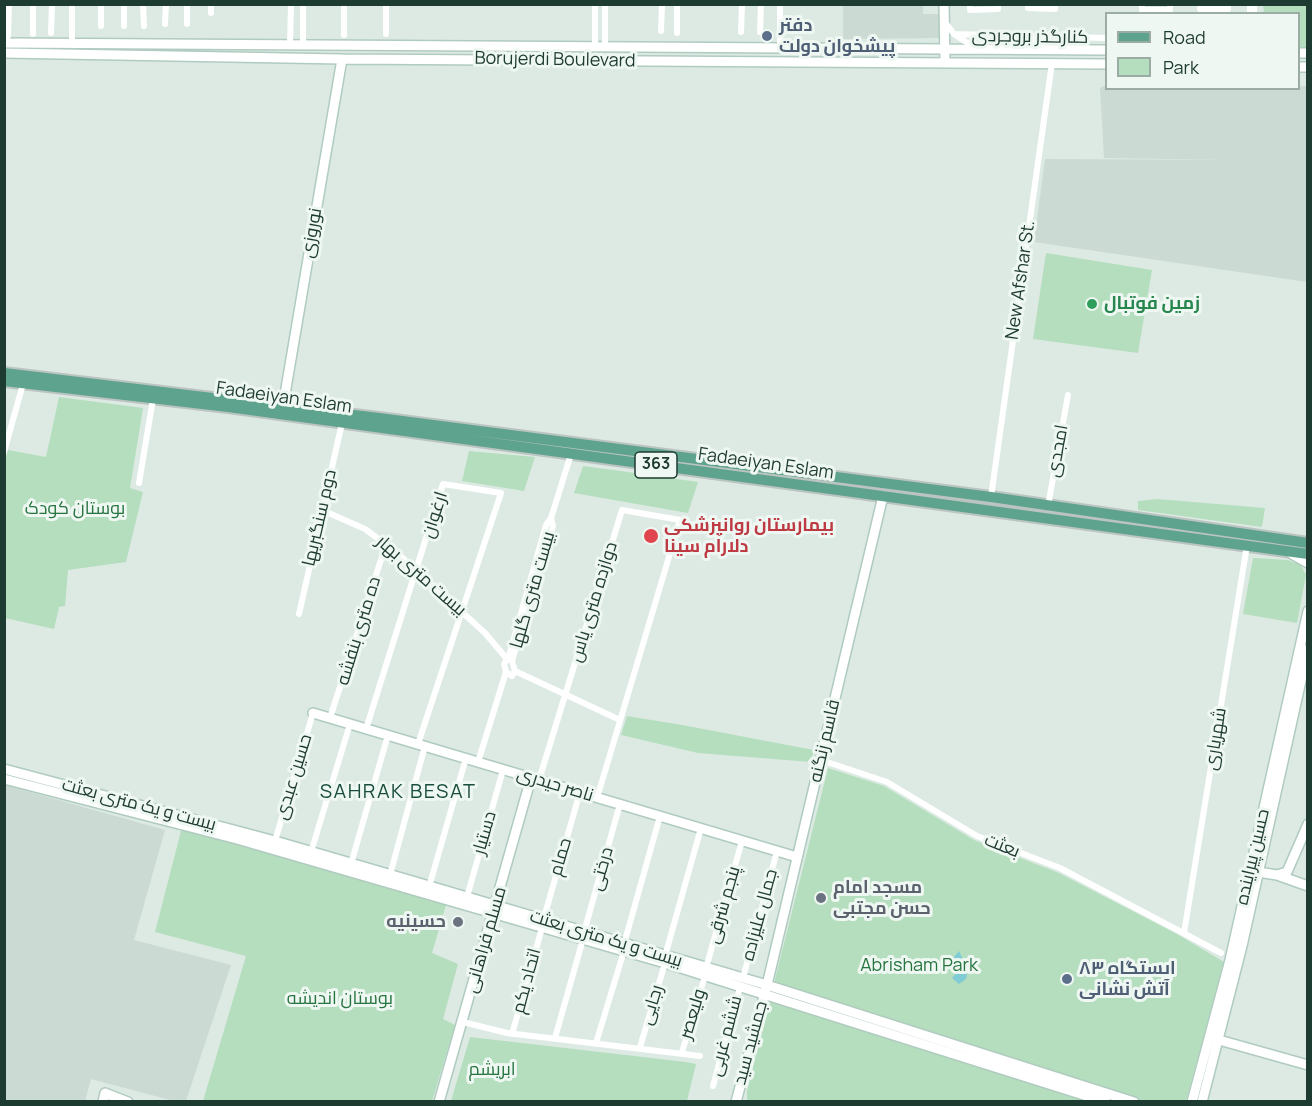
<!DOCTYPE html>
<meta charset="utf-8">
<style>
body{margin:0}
#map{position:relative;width:1312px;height:1106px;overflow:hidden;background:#ddeae4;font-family:Manrope,sans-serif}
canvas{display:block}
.frame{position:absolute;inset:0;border:6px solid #1e3b31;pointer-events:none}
.legend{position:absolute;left:1105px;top:12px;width:195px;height:78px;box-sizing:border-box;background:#eef7f2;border:2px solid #9baca5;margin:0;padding:8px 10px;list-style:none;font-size:18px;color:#1e3b31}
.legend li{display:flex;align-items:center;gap:12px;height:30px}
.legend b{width:30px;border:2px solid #9baca5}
</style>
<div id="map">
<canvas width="1312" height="1106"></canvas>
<div class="frame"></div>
<ul class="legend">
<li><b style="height:8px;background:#5ea38d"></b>Road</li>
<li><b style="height:16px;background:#b4debd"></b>Park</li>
</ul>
</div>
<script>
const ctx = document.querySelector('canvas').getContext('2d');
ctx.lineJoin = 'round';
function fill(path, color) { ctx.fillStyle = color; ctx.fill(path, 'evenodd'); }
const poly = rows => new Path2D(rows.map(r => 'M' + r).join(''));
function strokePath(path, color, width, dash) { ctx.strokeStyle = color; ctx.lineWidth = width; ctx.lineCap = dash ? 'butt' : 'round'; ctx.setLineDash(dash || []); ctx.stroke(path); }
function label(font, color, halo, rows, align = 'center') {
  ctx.font = font + ' Manrope,Cairo,sans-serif'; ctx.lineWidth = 6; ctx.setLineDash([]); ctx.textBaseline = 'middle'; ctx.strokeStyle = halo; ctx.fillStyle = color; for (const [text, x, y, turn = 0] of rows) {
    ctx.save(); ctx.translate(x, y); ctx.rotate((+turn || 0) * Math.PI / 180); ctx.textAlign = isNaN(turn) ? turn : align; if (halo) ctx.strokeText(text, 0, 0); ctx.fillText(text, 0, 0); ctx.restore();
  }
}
const built = poly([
 [843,5,923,5,923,14,939,14,939,38,843,39],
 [1106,85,1106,88,1307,86,1307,282,1034,242,1045,159,1233,160,1104,158,1100,88],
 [5,785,165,830,134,940,231,965,186,1101,174,1101,91,1079,85,1101,5,1101]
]);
const green = poly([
 [1263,5,1307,5,1307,49,1299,48,1298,14,1264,13],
 [1046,253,1152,270,1138,353,1033,339],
 [59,397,143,408,130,488,143,492,126,562,68,570,65,606,59,607,54,629,5,618,4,464,8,450,46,457],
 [469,451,535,457,524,491,462,481],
 [583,466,635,473,698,482,688,513,574,493],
 [1157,499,1265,508,1262,527,1138,510,1138,501],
 [1253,558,1288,560,1301,565,1306,575,1297,623,1243,614],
 [627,716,682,725,814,750,811,762,698,753,621,735],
 [828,768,884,786,974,840,1059,873,1177,934,1224,962,1186,1101,747,1102,747,1091],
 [182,827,446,905,432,953,458,964,443,1019,455,1025,432,1101,203,1101,246,956,155,932],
 [470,1037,686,1062,696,1064,687,1101,451,1101]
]);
const water = poly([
 [959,951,968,970,966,979,959,984,952,978,960,969,954,957]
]);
const street = poly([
 [33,4,33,34],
 [124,4,124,26],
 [143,4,144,26],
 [211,4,211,13],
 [303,4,303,43],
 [344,4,344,35],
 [677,4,677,33],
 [970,4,970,10,998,9,998,4],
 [1028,4,1028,8,1055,9,1055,4],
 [1142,4,1142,10,1170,10,1170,4],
 [1201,4,1200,9,1228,9,1228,4],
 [1254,4,1254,14],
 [1250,14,1250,4],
 [945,22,954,34,975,48],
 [165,24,166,4],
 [187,24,187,4],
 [101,26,101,4],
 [661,31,662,4],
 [741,32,742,4],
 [760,32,761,4],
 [51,33,52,4],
 [386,34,386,4],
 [954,34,1106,38],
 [8,36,9,4],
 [1026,39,1047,48],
 [72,42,72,4],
 [290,43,291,4],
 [595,45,595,4],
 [605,46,605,4],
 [780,46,780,4],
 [4,452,23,384],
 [139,483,153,399],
 [991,497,1052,63],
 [1048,506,1068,395],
 [322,510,365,529,395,551,485,633,507,659],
 [299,614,342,423],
 [507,659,512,661,515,671,512,676,506,672,504,664,507,659],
 [508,659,546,525,551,518,571,454],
 [512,661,553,526,551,518],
 [515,671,620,720],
 [330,718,386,544],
 [366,729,443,484,501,493,418,744],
 [821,760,887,782,977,836,1060,868,1221,953],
 [478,762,506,672],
 [539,780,622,510,680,520,597,798],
 [275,841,313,713],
 [311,852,350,724],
 [351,864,388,735],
 [390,875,425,746],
 [429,887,466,758],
 [467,897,503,770],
 [543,921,580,792],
 [584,932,620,804],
 [1184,933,1247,545],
 [624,944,660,816],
 [665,956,701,828],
 [706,968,742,841],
 [743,978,777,851],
 [463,1022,507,1033,700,1056],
 [512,1034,542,928],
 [555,1038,583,939],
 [596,1043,624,951],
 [640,1047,665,963],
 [682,1052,705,976],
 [713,1086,740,987]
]);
const secondary = poly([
 [944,4,945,62],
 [4,43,1106,50],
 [4,53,342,59,1106,64],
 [1298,53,1308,53],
 [1298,67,1308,67],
 [283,406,342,59],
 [1292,554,1308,563],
 [313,713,797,857],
 [4,769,275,841,467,897,767,985,1134,1102],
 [4,779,237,839,665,963,1106,1102],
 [1258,872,1277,875,1287,872,1308,824],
 [1277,875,1308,886],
 [1219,1040,1308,1065],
 [103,1102,105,1093,128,1102],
 [439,1102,531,778],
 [736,1102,767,985,883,496],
 [1192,1102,1230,960,1308,611],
 [1202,1102,1242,946,1308,649]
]);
const primary = poly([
 [4,373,379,418,991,497,1308,543],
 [4,381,228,407,1308,554]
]);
const markers = [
 [767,36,6,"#5c6f8a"],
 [1092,304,6,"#2e9e5b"],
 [651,536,8,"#e0444e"],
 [821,898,6,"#6b7280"],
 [458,922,6,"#6b7280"],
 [1067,979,6,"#5c6f8a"]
];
const shields = [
 [656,465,42]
];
const shieldNames = [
 ["363",656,465]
];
const serviceNames = [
 ["دفتر",779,26],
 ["پیشخوان دولت",779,47],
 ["ایستگاه ۸۳",1079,969],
 ["آتش نشانی",1079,990]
];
const streetNames = [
 ["کنارگذر بروجردی",1030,37,1],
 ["Borujerdi Boulevard",555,60,1],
 ["نوروزی",312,233,-80],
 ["New Afshar St.",1021,280,-82],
 ["Fadaeiyan Eslam",284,398,8],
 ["امجدی",1058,451,-80],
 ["Fadaeiyan Eslam",766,464,8],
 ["ارغوان",435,515,-72],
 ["دوم سنگبریها",320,518,-77],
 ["بیست متری بهار",421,576,41],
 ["بیست متری گلها",533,590,-74],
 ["دوازده متری یاس",594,602,-73],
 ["ده متری بنفشه",359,631,-73],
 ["شهریاری",1216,739,-81],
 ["قاسم زنگنه",825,741,-77],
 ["حسین عبدی",294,777,-73],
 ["ناصر حیدری",555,785,17],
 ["بیست و یک متری بعثت",139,805,15],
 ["دستیار",485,833,-74],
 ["بعثت",1002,846,22],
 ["حمام",561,857,-74],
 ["حسین پیراینده",1253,857,-77],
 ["درختی",602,869,-74],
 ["پنجم شرقی",724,905,-74],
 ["جمال علیزاده",760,915,-75],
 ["بیست و یک متری بعثت",606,939,17],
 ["مسلم فراهانی",486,940,-74],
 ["اتحاد یکم",527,981,-75],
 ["رجایی",652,1005,-73],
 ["ولیعصر",693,1014,-73],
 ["ششم غربی",726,1036,-75],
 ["جمشید سید",751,1043,-75]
];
const leisureNames = [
 ["زمین فوتبال",1104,304]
];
const parkNames = [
 ["بوستان کودک",75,509],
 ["Abrisham Park",919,966],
 ["بوستان اندیشه",340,999],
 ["ابریشم",492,1070]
];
const healthNames = [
 ["بیمارستان روانپزشکی",664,526],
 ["دلارام سینا",664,547]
];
const worshipNames = [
 ["مسجد امام",833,888],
 ["حسن مجتبی",833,909],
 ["حسینیه",446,922,"right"]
];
const neighbourhoodNames = [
 ["SAHRAK BESAT",398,792]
];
fill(built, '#cbdad3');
fill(green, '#b4debd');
fill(water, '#80ccd4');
strokePath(secondary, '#b0cbbf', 12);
strokePath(primary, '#bcc4c1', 14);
strokePath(street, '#fff', 6);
strokePath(secondary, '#fff', 9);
strokePath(primary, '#5ea38d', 10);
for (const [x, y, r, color] of markers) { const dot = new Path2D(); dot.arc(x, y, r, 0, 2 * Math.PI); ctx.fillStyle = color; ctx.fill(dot); strokePath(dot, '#eef7f2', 2); }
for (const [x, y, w] of shields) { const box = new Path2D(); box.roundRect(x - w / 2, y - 13, w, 26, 4.5); ctx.fillStyle = '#eef7f2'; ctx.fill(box); strokePath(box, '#1e3b31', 1.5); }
label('bold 16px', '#1e3b31', null, shieldNames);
label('bold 18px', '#4e5e75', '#eef7f2', serviceNames, 'left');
label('18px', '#1e3b31', '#eef7f2', streetNames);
label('bold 18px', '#27864d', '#eef7f2', leisureNames, 'left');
label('18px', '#26743f', '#eef7f2', parkNames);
label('bold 18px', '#be3a42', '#eef7f2', healthNames, 'left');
label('bold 18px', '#5b616d', '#eef7f2', worshipNames, 'left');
ctx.letterSpacing = '1.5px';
label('20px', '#194e3e', '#eef7f2', neighbourhoodNames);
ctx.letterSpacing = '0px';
</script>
